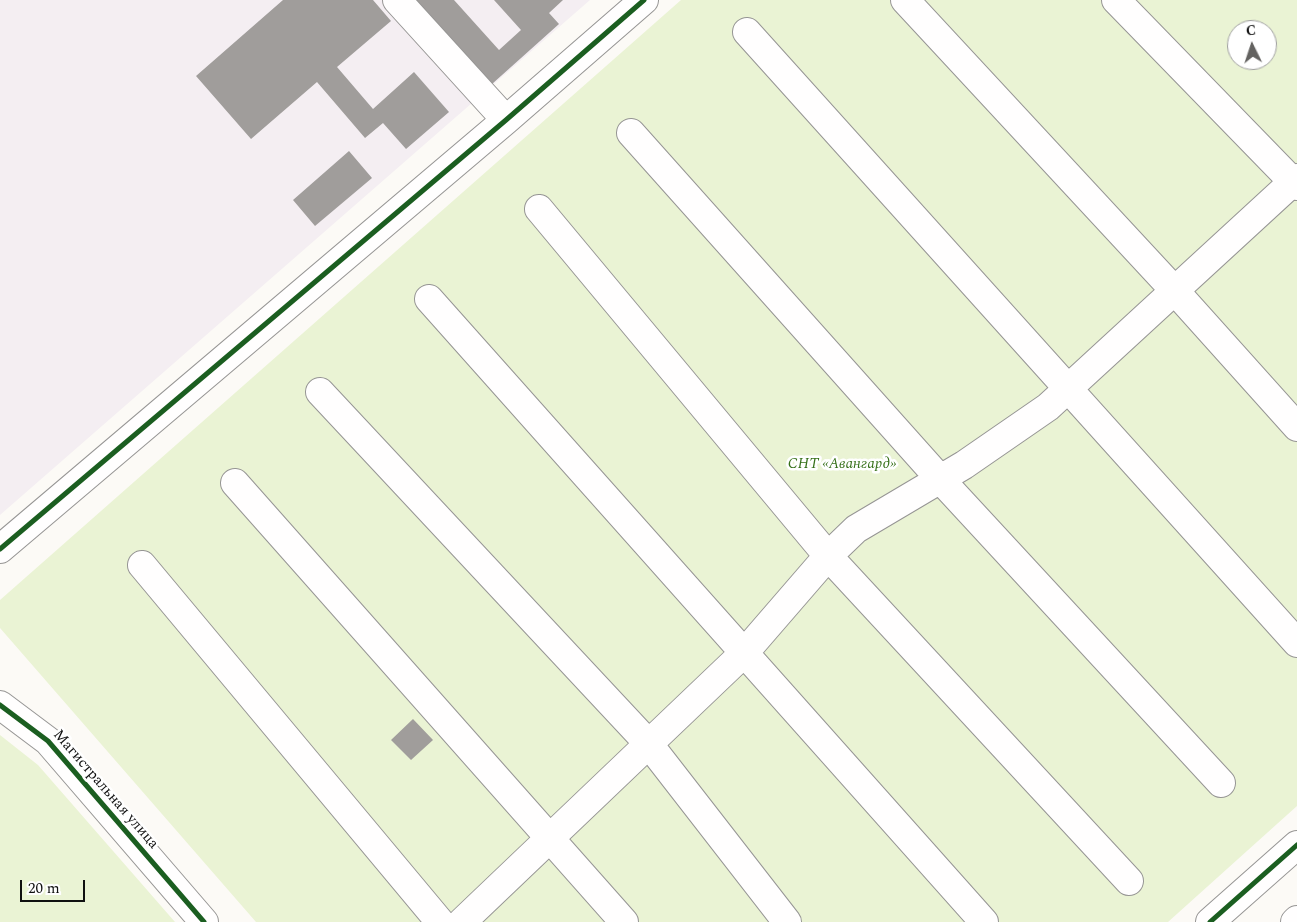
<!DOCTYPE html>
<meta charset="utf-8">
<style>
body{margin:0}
#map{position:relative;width:1297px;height:922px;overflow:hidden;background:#fcfaf6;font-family:Spectral,serif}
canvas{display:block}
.north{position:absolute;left:1227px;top:20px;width:50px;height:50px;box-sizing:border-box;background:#fff;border:1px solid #9f9f9f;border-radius:50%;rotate:356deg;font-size:14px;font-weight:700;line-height:20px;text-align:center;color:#101010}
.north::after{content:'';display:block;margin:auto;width:18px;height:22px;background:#636260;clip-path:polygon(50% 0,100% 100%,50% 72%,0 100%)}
.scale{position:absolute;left:20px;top:880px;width:65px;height:22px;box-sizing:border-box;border:2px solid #101010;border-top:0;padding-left:6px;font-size:15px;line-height:18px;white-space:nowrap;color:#101010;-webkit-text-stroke:4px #fff;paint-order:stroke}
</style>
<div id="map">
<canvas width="1297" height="922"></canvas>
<div class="north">С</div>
<div class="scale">20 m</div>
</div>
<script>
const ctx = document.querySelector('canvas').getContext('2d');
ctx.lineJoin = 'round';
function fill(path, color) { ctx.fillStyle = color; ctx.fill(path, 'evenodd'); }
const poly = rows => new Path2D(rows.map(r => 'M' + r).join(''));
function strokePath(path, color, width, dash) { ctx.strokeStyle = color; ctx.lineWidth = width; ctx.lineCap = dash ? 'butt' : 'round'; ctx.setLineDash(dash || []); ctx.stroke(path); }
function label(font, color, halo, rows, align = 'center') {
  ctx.font = font + ' Spectral,serif'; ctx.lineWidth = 5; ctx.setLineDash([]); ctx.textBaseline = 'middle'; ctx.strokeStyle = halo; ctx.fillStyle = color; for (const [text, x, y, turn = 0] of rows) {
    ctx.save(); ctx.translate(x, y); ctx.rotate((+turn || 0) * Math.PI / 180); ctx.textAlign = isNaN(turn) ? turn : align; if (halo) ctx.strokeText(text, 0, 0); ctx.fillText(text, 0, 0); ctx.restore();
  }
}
const industrial = poly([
 [0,0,590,0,0,515]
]);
const green = poly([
 [681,0,1297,0,1297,806,1168,922,256,922,0,628,0,600],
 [1237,30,1267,30,1267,60,1237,60],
 [0,735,38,765,175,922,0,922]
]);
const building = poly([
 [283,0,373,0,391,21,337,67,373,109,414,72,449,112,406,149,383,123,365,138,317,82,251,139,196,76],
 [416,0,454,0,499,50,521,30,494,0,563,0,549,13,559,24,492,84],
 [349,151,372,178,315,226,293,200],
 [413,719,433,740,411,760,391,740]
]);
const minor = poly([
 [397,0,506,120],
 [905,0,1175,291,1297,427],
 [1116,0,1297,186],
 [747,32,1297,643],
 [631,133,940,479,1221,783],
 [539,209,828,556,1129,881],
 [429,299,984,922],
 [320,392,648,743,787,922],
 [235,483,624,922],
 [0,549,506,120,644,0],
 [142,565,440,922],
 [0,705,48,741,204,922],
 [462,922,745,652,828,556,856,529,964,465,1048,407,1297,178],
 [1210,922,1297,845],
 [1295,922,1297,920]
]);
const cycleway = poly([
 [0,549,506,120,644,0],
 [0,705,48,741,204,922],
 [1210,922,1297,845]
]);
const parkNames = [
 ["СНТ «Авангард»",842,465]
];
const streetNames = [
 ["Магистральная улица",105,790,49]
];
fill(industrial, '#f4eef2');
fill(green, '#eaf3d4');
fill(building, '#a09d9b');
strokePath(minor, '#969594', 30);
strokePath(minor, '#fffefe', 28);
strokePath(cycleway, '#1b5e20', 5);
label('italic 15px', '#367019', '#fff', parkNames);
label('15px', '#101010', '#fff', streetNames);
</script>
